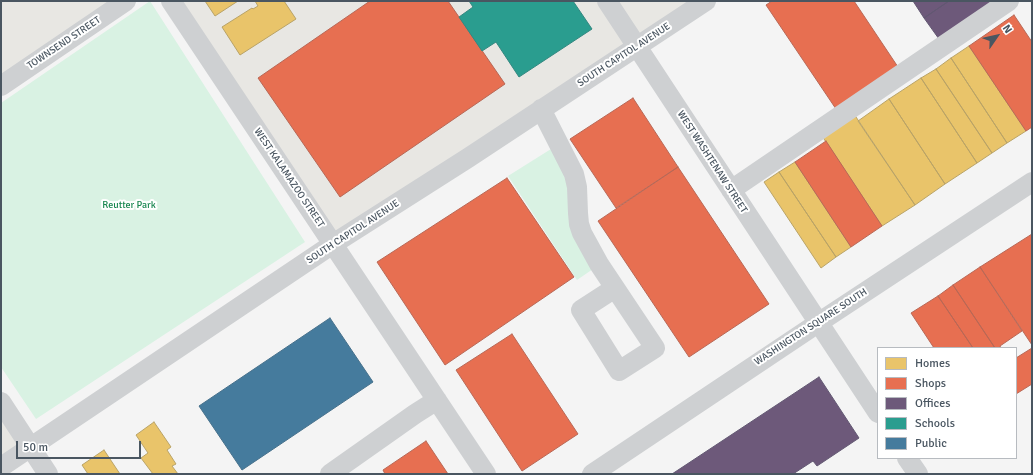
<!DOCTYPE html>
<style>
body{margin:0}
#map{position:relative;width:1033px;height:475px;overflow:hidden;background:#f4f4f4;font-family:Signika,sans-serif}
canvas{display:block}
.frame{position:absolute;inset:0;border:2px solid #4a5661;pointer-events:none}
.legend{position:absolute;left:877px;top:347px;width:140px;height:112px;box-sizing:border-box;background:#fff;border:1px solid #b7bbc0;margin:0;padding:5px 7px;list-style:none;font-size:12px;color:#4a5661}
.legend li{display:flex;align-items:center;gap:8px;height:20px}
.legend b{width:20px;border:1px solid #b7bbc0}
.north{position:absolute;left:977px;top:16px;width:40px;height:40px;-webkit-text-stroke:3px #fff;paint-order:stroke;rotate:56deg;font-size:11px;font-weight:700;line-height:16px;text-align:center;color:#4a5661}
.north::after{content:'';display:block;margin:auto;width:14px;height:18px;background:#4a5661;clip-path:polygon(50% 0,100% 100%,50% 72%,0 100%)}
.scale{position:absolute;left:16px;top:441px;width:125px;height:18px;box-sizing:border-box;border:2px solid #4a5661;border-top:0;padding-left:5px;font-size:12px;line-height:14px;white-space:nowrap;color:#4a5661;-webkit-text-stroke:3px #fff;paint-order:stroke}
</style>
<div id="map">
<canvas width="1033" height="475"></canvas>
<div class="frame"></div>
<ul class="legend">
<li><b style="height:11px;background:#e9c46a"></b>Homes</li>
<li><b style="height:11px;background:#e76f51"></b>Shops</li>
<li><b style="height:11px;background:#6d597a"></b>Offices</li>
<li><b style="height:11px;background:#2a9d8f"></b>Schools</li>
<li><b style="height:11px;background:#457b9d"></b>Public</li>
</ul>
<div class="north">N</div>
<div class="scale">50 m</div>
</div>
<script>
const ctx = document.querySelector('canvas').getContext('2d');
ctx.lineJoin = 'round';
function fill(path, color) { ctx.fillStyle = color; ctx.fill(path, 'evenodd'); }
const poly = rows => new Path2D(rows.map(r => 'M' + r).join(''));
function strokePath(path, color, width, dash) { ctx.strokeStyle = color; ctx.lineWidth = width; ctx.lineCap = dash ? 'butt' : 'round'; ctx.setLineDash(dash || []); ctx.stroke(path); }
function label(font, color, halo, rows, align = 'center') {
  ctx.font = font + ' Signika,sans-serif'; ctx.lineWidth = 4; ctx.setLineDash([]); ctx.textBaseline = 'middle'; ctx.strokeStyle = halo; ctx.fillStyle = color; for (const [text, x, y, turn = 0] of rows) {
    ctx.save(); ctx.translate(x, y); ctx.rotate((+turn || 0) * Math.PI / 180); ctx.textAlign = isNaN(turn) ? turn : align; if (halo) ctx.strokeText(text, 0, 0); ctx.fillText(text, 0, 0); ctx.restore();
  }
}
const commercial = poly([
 [1,1,126,1,1,86],
 [171,1,706,1,333,244],
 [1,402,31,447,1,466]
]);
const green = poly([
 [150,1,305,242,36,419,1,367,1,103],
 [551,149,567,173,593,269,577,280,508,176]
]);
const homes = poly([
 [205,1,238,1,215,16,205,1],
 [255,1,284,1,296,19,240,55,222,27,252,8,253,9,258,6,255,1],
 [969,46,1026,131,1007,143,951,58,969,46],
 [951,58,1007,143,992,153,936,69,951,58],
 [936,69,992,153,977,163,921,78,936,69],
 [921,78,977,163,945,184,889,99,921,78],
 [889,99,945,184,915,205,858,121,889,99],
 [854,114,915,205,882,226,822,136,854,114],
 [795,162,851,247,836,257,779,172,795,162],
 [779,172,836,257,821,268,764,182,779,172],
 [154,422,171,447,167,450,176,464,172,466,178,474,153,474,141,458,148,453,136,435,154,422],
 [104,450,120,474,88,474,82,465,104,450]
]);
const shops = poly([
 [370,1,448,1,505,84,340,197,258,78,370,1],
 [772,1,854,1,898,67,836,109,766,5,772,1],
 [1014,15,1032,42,1032,127,1026,131,969,46,1014,15],
 [633,98,678,167,616,208,570,139,633,98],
 [826,141,882,226,851,247,795,162,826,141],
 [678,167,769,304,689,357,598,221,678,167],
 [507,178,574,277,445,365,377,262,507,178],
 [1032,234,1032,345,980,267,1032,234],
 [980,267,1022,331,1000,346,1001,348,995,348,953,285,980,267],
 [953,285,995,348,973,348,938,296,953,285],
 [938,296,973,348,934,348,911,313,938,296],
 [512,334,578,434,522,471,456,370,512,334],
 [1032,348,1032,384,1016,394,1016,358,1032,348],
 [426,441,448,474,385,474,383,470,426,441]
]);
const offices = poly([
 [913,1,949,1,924,18,913,1],
 [949,1,995,1,939,39,924,18,949,1],
 [819,377,859,438,817,466,813,461,793,474,672,474,819,377]
]);
const schools = poly([
 [469,1,573,1,592,29,519,77,496,42,482,51,459,17,473,7,469,1]
]);
const public = poly([
 [330,318,373,382,242,470,199,406,330,318]
]);
const minor = poly([
 [171,1,486,474],
 [607,1,878,413],
 [1,86,126,1],
 [541,109,574,174,577,187,578,213,579,224,582,233,599,264,655,348,619,371,581,310,615,288],
 [731,190,1009,1],
 [1,402,48,474],
 [907,458,918,474],
 [1,467,333,244,468,158,706,1],
 [330,474,415,414,437,400],
 [592,474,818,323,1032,182]
]);
const streetNames = [
 ["TOWNSEND STREET",64,43,-34],
 ["SOUTH CAPITOL AVENUE",624,55,-33],
 ["WEST WASHTENAW STREET",712,162,57],
 ["WEST KALAMAZOO STREET",289,178,56],
 ["SOUTH CAPITOL AVENUE",353,232,-33],
 ["WASHINGTON SQUARE SOUTH",811,327,-33]
];
const parkNames = [
 ["Reutter Park",129,205]
];
fill(commercial, '#e8e7e3');
fill(green, '#d9f2e3');
fill(homes, '#e9c46a');
strokePath(homes, '#b9a367', 1);
fill(shops, '#e76f51');
strokePath(shops, '#b86856', 1);
fill(offices, '#6d597a');
strokePath(offices, '#625872', 1);
fill(schools, '#2a9d8f');
strokePath(schools, '#348881', 1);
fill(public, '#457b9d');
strokePath(public, '#46708b', 1);
strokePath(minor, '#ced0d2', 20);
label('10px', '#4a5661', '#fff', streetNames);
label('10px', '#17864f', '#fff', parkNames);
</script>
